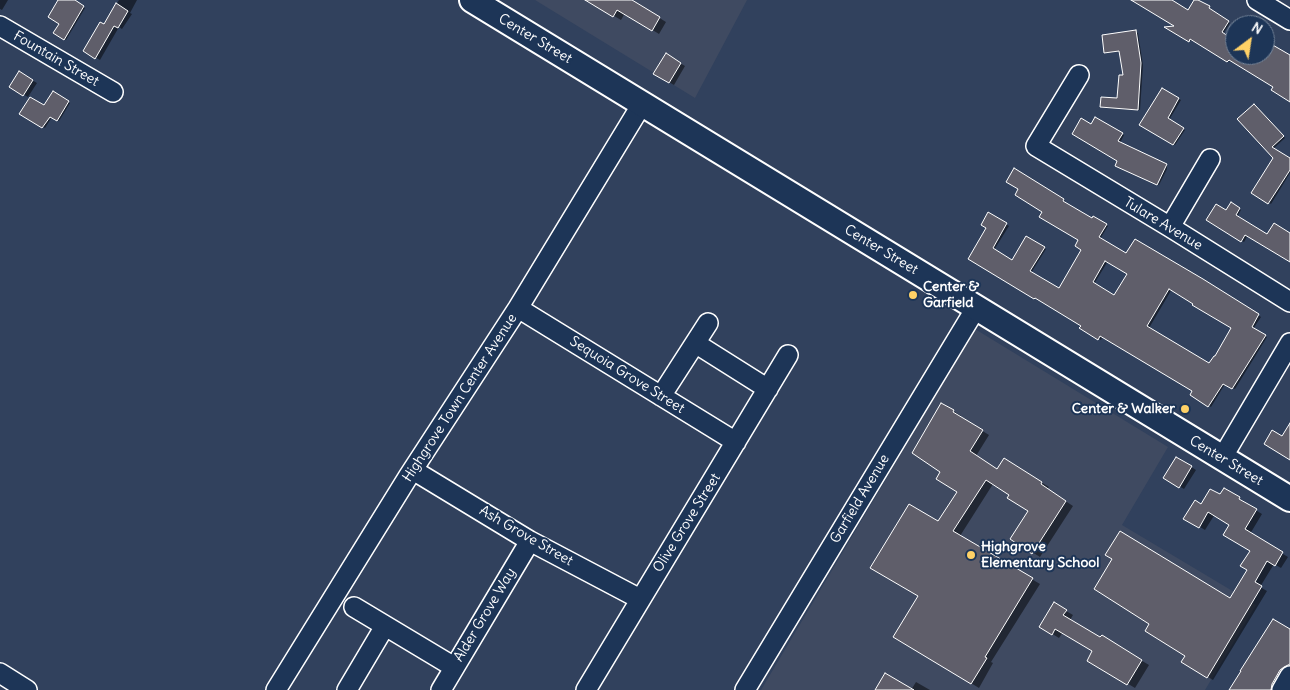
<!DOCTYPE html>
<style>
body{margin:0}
#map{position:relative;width:1290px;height:690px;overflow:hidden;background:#31415d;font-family:Delius,sans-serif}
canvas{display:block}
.north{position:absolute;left:1225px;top:15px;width:50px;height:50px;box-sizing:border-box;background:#1d3557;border:1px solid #77869a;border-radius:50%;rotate:31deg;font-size:14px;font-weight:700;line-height:20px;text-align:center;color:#fff}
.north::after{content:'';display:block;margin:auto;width:18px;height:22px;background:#ffd166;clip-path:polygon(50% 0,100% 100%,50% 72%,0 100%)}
</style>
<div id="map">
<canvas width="1290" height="690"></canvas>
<div class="north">N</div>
</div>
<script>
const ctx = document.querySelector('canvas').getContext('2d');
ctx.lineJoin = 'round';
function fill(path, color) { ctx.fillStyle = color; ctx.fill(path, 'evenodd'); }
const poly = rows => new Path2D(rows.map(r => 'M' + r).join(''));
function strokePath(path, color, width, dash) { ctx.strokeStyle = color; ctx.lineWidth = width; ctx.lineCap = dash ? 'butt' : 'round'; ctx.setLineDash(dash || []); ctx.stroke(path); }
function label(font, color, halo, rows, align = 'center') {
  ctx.font = font + ' Delius,sans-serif'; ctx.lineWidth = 4; ctx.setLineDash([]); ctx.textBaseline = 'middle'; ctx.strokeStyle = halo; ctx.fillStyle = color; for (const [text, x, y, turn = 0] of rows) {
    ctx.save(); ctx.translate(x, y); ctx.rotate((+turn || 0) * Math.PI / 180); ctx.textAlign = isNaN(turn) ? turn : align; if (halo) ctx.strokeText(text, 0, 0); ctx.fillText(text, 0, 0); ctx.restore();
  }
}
const built = poly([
 [535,0,747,0,695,98],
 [975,329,1168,447,1122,525,1256,605,1205,690,761,690]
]);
const shadow = poly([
 [0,0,8,0,2,10,0,9],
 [60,0,72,0,85,8,66,40,55,33,61,23],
 [119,0,137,0,130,13,132,14,122,29,119,27,100,60,84,51,104,25],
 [587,0,633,0,632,1,666,22,659,34,625,13,621,20],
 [1134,0,1169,0,1188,11,1196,0,1211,9,1210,10,1230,23,1223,34,1235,42,1235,55,1290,57,1290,99,1275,86,1231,60,1230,62,1193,39,1191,41,1168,28,1178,26],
 [1136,32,1138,33,1143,65,1140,110,1104,108,1102,107,1118,99,1124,77,1121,51,1107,53,1105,52],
 [666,55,685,66,674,85,655,74],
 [20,73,37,83,28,97,11,87],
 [1162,89,1181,100,1169,120,1185,130,1175,145,1141,125],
 [53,92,70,103,59,121,52,117,45,128,21,114,44,107],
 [1256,106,1285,138,1273,149,1290,160,1290,173,1271,204,1253,193,1275,158],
 [1096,119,1124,135,1120,143,1167,165,1167,169,1159,185,1116,165,1119,160,1092,125],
 [1014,170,1065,201,1064,203,1092,220,1093,218,1108,226,1100,239,1126,255,1205,281,1261,317,1253,329,1267,337,1235,389,1225,384,1211,407,1191,395,1194,391,1103,336,1101,340,1099,339,1081,328,1082,325,1037,298,1036,299,1034,298,970,258,988,228,989,214,1009,226,994,250,1012,261,1027,237,1046,249,1031,273,1059,289,1083,250,1080,240,1044,211,1020,189],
 [1108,261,1128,273,1114,297,1094,284],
 [1172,289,1233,328,1215,358,1209,365,1149,328],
 [1231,204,1241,210,1237,217,1267,236,1290,234,1290,260,1248,235,1244,242,1207,219,1227,212],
 [942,404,961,416,960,417,989,435,976,456,998,470,1011,464,1049,487,1047,489,1073,506,1040,557,1011,539,1029,511,1011,495,993,484,960,536,1040,584,991,662,993,663,979,688,895,637,920,596,939,523,958,492,942,471],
 [1177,458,1196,470,1184,489,1165,478],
 [1224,489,1245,502,1244,503,1262,514,1250,534,1288,557,1281,568,1274,564,1260,587,1267,591,1213,680,1183,662,1231,600,1249,570,1251,550,1231,524,1215,514,1205,530,1185,518,1201,506,1220,496],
 [1054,604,1073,615,1070,620,1101,639,1102,637,1149,665,1135,688,1088,660,1094,651,1063,632,1059,638,1041,627],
 [1290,630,1290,676,1282,690,1231,690],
 [916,682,930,690,876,690,911,690]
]);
const building = poly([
 [58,0,75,0,84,6,64,40,53,33,59,24,48,17,58,0],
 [585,0,632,0,660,17,652,31,617,10,613,17,585,0],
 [1131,0,1172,0,1188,10,1194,0,1198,0,1210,6,1209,8,1229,21,1222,32,1235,41,1235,55,1265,55,1271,44,1290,55,1290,102,1271,90,1273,87,1229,60,1227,62,1190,39,1189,42,1164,27,1174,26,1131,0],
 [116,3,128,11,118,28,114,26,95,59,83,51,100,22,104,24,116,3],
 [1136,30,1141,63,1138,110,1100,107,1101,97,1117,98,1119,75,1123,75,1119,51,1104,53,1102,35,1136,30],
 [666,53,681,63,669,83,653,74,666,53],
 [19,71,33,80,23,96,9,87,19,71],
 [1162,88,1179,98,1168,118,1184,128,1173,145,1139,125,1162,88],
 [53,91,69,101,57,121,50,117,42,128,19,114,30,97,44,105,53,91],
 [1254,104,1284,136,1272,147,1290,158,1290,170,1268,204,1251,193,1273,158,1237,119,1254,104],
 [1095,117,1123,133,1118,141,1167,164,1157,185,1115,166,1117,161,1072,134,1081,118,1091,124,1095,117],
 [1014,168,1064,199,1063,201,1092,218,1093,216,1107,224,1099,237,1126,253,1135,239,1203,279,1259,314,1252,327,1266,335,1232,389,1223,384,1208,407,1190,395,1192,391,1100,336,1098,340,1079,328,1081,326,1035,298,1034,299,968,259,986,228,981,225,988,212,1007,223,993,248,1012,260,1026,236,1045,247,1030,271,1059,288,1081,250,1075,246,1078,240,1039,217,1042,212,1015,195,1018,189,1006,182,1014,168],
 [1105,261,1127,274,1114,295,1093,282,1105,261],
 [1169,289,1193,304,1192,305,1231,328,1215,356,1214,356,1209,363,1147,326,1169,289],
 [1231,202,1240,208,1236,215,1267,234,1274,223,1290,233,1290,262,1245,235,1241,242,1206,220,1216,204,1226,210,1231,202],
 [941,403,954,410,953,412,983,430,970,451,997,469,1004,458,1042,482,1041,484,1066,501,1032,554,1010,539,1028,511,1007,498,1009,495,986,480,953,531,1033,578,985,657,987,658,971,684,893,637,918,596,870,568,909,504,938,521,957,492,936,479,940,472,912,453,941,403],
 [1290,423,1290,460,1264,444,1272,430,1282,436,1290,423],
 [1176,457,1192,466,1179,488,1163,478,1176,457],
 [1224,488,1240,497,1239,499,1257,509,1245,529,1283,552,1275,566,1267,561,1255,582,1262,586,1207,678,1181,662,1185,656,1145,631,1149,624,1094,589,1112,559,1105,555,1120,531,1230,598,1247,570,1240,566,1250,551,1223,535,1229,525,1208,512,1199,528,1183,519,1195,500,1201,504,1210,489,1220,494,1224,488],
 [1054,602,1067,610,1063,615,1100,637,1102,635,1142,660,1127,685,1087,661,1092,651,1055,629,1052,635,1039,627,1054,602],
 [1273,619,1290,629,1290,664,1284,667,1280,670,1272,684,1271,690,1229,690,1241,671,1240,671,1273,619],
 [885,673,914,690,875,690,885,673]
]);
const minor = poly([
 [1257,0,1290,20],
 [0,26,101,85,113,92],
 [1079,75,1036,146,1170,227,1290,302],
 [1170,227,1210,159],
 [518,308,736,442],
 [695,343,768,389],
 [661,396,708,323],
 [1222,458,1290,343],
 [413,470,530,541,640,599],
 [354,607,454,667],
 [0,673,27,690],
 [276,690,408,477,518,308,642,104],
 [347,690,385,626],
 [441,690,530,541],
 [586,690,788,355],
 [745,690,976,308],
 [1282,690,1290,676]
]);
const major = poly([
 [472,0,1290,499]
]);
const markers = [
 [913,295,5,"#ffd166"],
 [1185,409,5,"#ffd166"],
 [971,555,5,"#ffd166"]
];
const streetNames = [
 ["Center Street",535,39,31],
 ["Fountain Street",56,59,30],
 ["Tulare Avenue",1163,224,31],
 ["Center Street",881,250,31],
 ["Sequoia Grove Street",627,375,32],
 ["Highgrove Town Center Avenue",460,398,-57],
 ["Center Street",1226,461,31],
 ["Garfield Avenue",860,499,-59],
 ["Olive Grove Street",687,523,-58],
 ["Ash Grove Street",526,536,30],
 ["Alder Grove Way",485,615,-59]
];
const poiNames = [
 ["Center &",923,287],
 ["Garfield",923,303],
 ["Center & Walker",1175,409,"right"],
 ["Highgrove",981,547],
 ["Elementary School",981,563]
];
fill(built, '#3f4a61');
fill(shadow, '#0007');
fill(building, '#5f5e6a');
strokePath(building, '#fff', 1);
strokePath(minor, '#fff', 22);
strokePath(major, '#fff', 28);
strokePath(minor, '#1d3557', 19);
strokePath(major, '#1d3557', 24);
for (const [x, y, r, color] of markers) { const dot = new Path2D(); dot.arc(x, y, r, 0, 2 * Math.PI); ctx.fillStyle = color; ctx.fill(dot); strokePath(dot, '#1d3557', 2); }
label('14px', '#fff', '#1d3557', streetNames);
label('bold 14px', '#fff', '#1d3557', poiNames, 'left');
</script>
